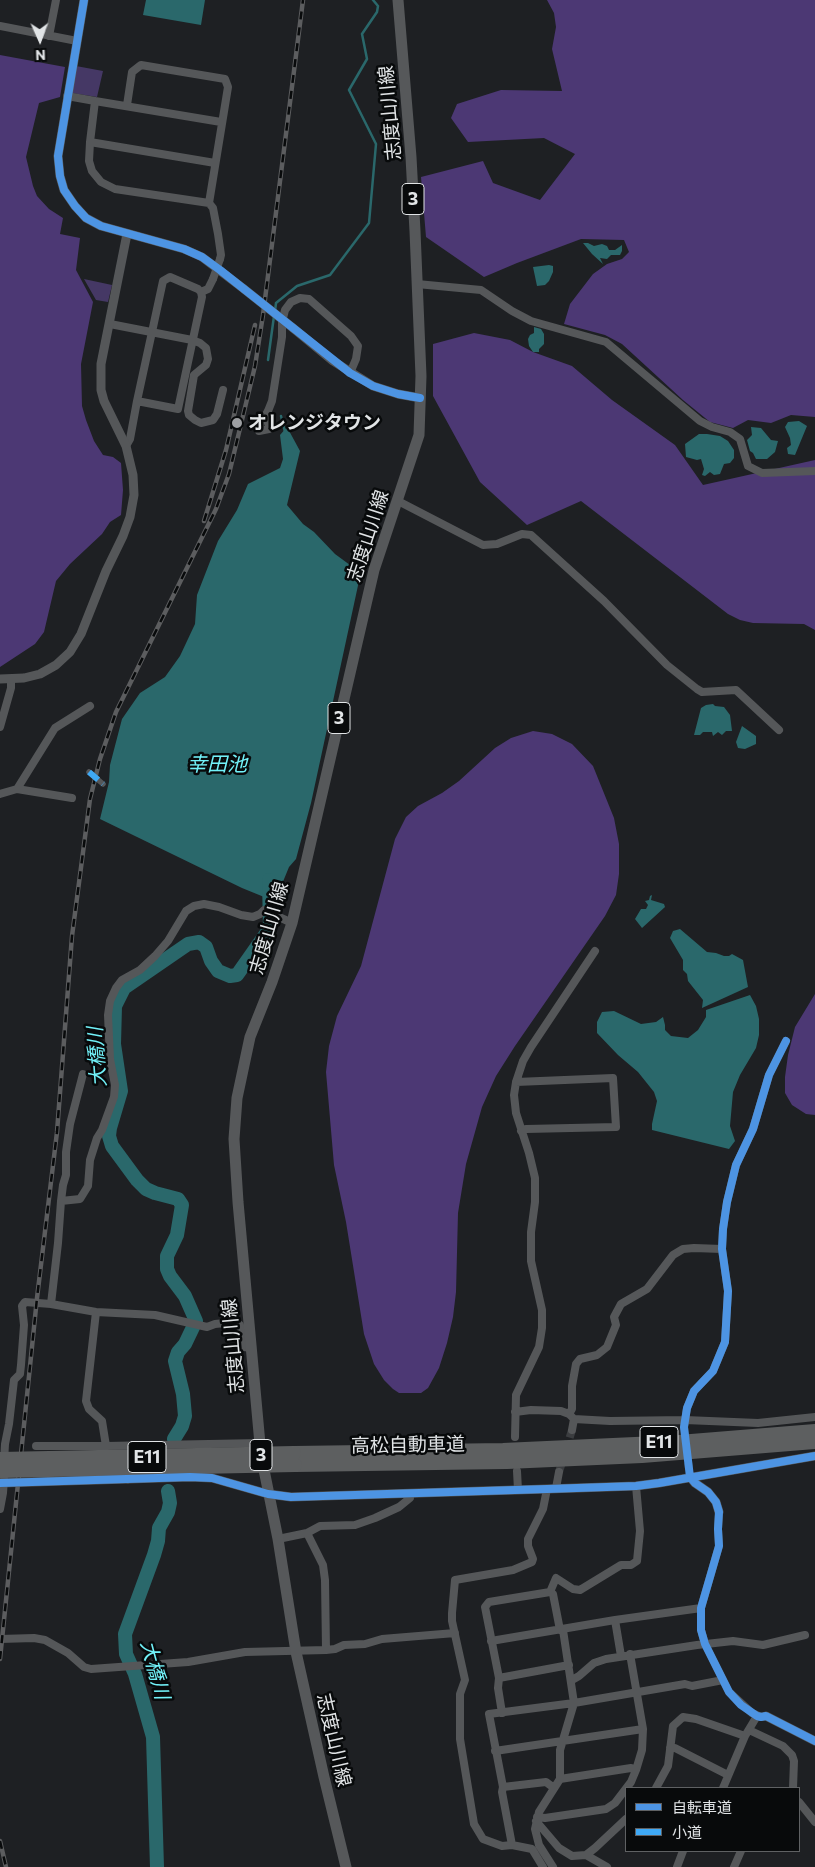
<!DOCTYPE html>
<meta charset="utf-8">
<style>
body{margin:0}
#map{position:relative;width:815px;height:1867px;overflow:hidden;background:#1e2023;font-family:Commissioner,"Noto Sans JP",sans-serif}
canvas{display:block}
.legend{position:absolute;left:625px;top:1787px;width:175px;height:65px;box-sizing:border-box;background:#080a0b;border:1px solid #5f6163;margin:0;padding:6px 9px;list-style:none;font-size:15px;color:#e1e4e6}
.legend li{display:flex;align-items:center;gap:10px;height:25px}
.legend b{width:25px;border:1px solid #5f6163}
.north{position:absolute;left:15px;top:15px;width:50px;height:50px;-webkit-text-stroke:4px #080a0b;paint-order:stroke;rotate:178deg;font-size:14px;font-weight:700;line-height:20px;text-align:center;color:#e1e4e6}
.north::after{content:'';display:block;margin:auto;width:18px;height:22px;background:#e1e4e6;clip-path:polygon(50% 0,100% 100%,50% 72%,0 100%)}
</style>
<div id="map">
<canvas width="815" height="1867"></canvas>
<ul class="legend">
<li><b style="height:6px;background:#4d94e3"></b>自転車道</li>
<li><b style="height:6px;background:#3fa9f5"></b>小道</li>
</ul>
<div class="north">N</div>
</div>
<script>
const ctx = document.querySelector('canvas').getContext('2d');
ctx.lineJoin = 'round';
function fill(path, color) { ctx.fillStyle = color; ctx.fill(path, 'evenodd'); }
const poly = rows => new Path2D(rows.map(r => 'M' + r).join(''));
function strokePath(path, color, width, dash) { ctx.strokeStyle = color; ctx.lineWidth = width; ctx.lineCap = dash ? 'butt' : 'round'; ctx.setLineDash(dash || []); ctx.stroke(path); }
function label(font, color, halo, rows, align = 'center') {
  ctx.font = font + ' Commissioner,"Noto Sans JP",sans-serif'; ctx.lineWidth = 5; ctx.setLineDash([]); ctx.textBaseline = 'middle'; ctx.strokeStyle = halo; ctx.fillStyle = color; for (const [text, x, y, turn = 0] of rows) {
    ctx.save(); ctx.translate(x, y); ctx.rotate((+turn || 0) * Math.PI / 180); ctx.textAlign = isNaN(turn) ? turn : align; if (halo) ctx.strokeText(text, 0, 0); ctx.fillText(text, 0, 0); ctx.restore();
  }
}
const green = poly([
 [76,66,103,71,97,97,72,93],
 [84,279,112,285,108,302,96,300]
]);
const forest = poly([
 [547,0,815,0,815,417,791,415,771,423,748,420,733,428,710,422,683,400,622,344,605,335,564,324,570,304,593,274,607,264,622,259,629,252,624,240,581,239,517,263,484,277,426,237,421,177,483,161,493,183,540,200,575,154,544,138,468,142,451,118,457,104,501,90,562,91,552,49,556,27,554,13],
 [0,55,65,67,60,97,39,103,26,157,33,186,37,196,49,209,63,218,60,234,80,238,76,270,93,302,81,364,82,406,86,420,94,441,103,455,113,457,121,463,123,490,121,515,110,522,102,534,70,564,56,581,44,632,35,644,0,667],
 [474,333,510,340,533,352,572,366,612,400,675,445,703,485,815,460,815,630,804,624,753,623,740,620,728,614,581,501,527,525,480,482,433,396,433,344],
 [533,731,552,734,572,744,593,766,614,818,619,844,619,874,616,895,605,916,515,1046,496,1076,482,1107,466,1164,458,1213,456,1292,453,1317,447,1343,439,1368,428,1388,421,1393,399,1393,393,1389,384,1380,374,1364,364,1334,346,1222,334,1165,326,1072,329,1046,337,1016,361,966,395,839,406,817,418,806,442,793,459,781,495,748,511,738],
 [815,994,815,1115,806,1114,792,1105,785,1093,785,1077,788,1055,795,1027]
]);
const water = poly([
 [146,0,205,0,201,25,143,15],
 [583,243,588,243,594,246,602,244,607,246,609,250,615,250,622,245,622,251,620,255,611,255,607,259,600,258,603,264,592,254],
 [549,265,553,266,553,272,549,281,545,285,537,286,533,267],
 [534,327,541,329,544,334,544,344,539,349,539,352,533,352,529,346,528,339,530,335,534,333],
 [799,421,807,426,795,455,788,454,787,448,791,445,790,438,785,427,788,422],
 [287,427,300,451,287,505,303,524,314,532,335,554,350,565,362,567,311,803,296,859,289,867,280,889,274,889,269,899,242,888,100,819,109,782,110,765,122,719,140,693,165,677,180,656,195,624,197,595,218,541,237,510,248,484,280,468,283,459,280,435],
 [751,427,761,428,771,440,778,441,775,452,767,459,756,459,753,453,750,451,747,440,752,435],
 [707,434,720,436,728,441,734,450,734,458,730,463,724,464,720,474,714,475,710,472,705,476,702,475,704,469,701,459,697,460,686,457,685,444,699,434],
 [713,704,715,706,724,707,730,715,732,731,726,731,722,735,718,732,713,736,712,732,703,732,700,735,694,735,701,708,706,705],
 [742,726,756,736,756,744,745,749,738,748,736,742],
 [652,895,651,900,664,904,665,907,642,928,635,919,641,909,646,909,648,905,645,901,649,900,650,896],
 [680,929,707,952,716,953,724,956,729,956,732,954,743,960,748,987,702,1008,703,1000,688,981,687,974,683,970,683,960,670,938,673,931],
 [750,995,756,1006,759,1019,759,1035,756,1048,740,1075,733,1092,730,1126,735,1141,729,1149,652,1130,652,1124,657,1101,654,1092,638,1072,618,1055,597,1033,597,1022,602,1012,614,1011,641,1024,656,1022,663,1017,665,1025,665,1030,671,1036,688,1038,698,1030,706,1017,706,1010]
]);
const stream = poly([
 [275,311,276,303,297,286,330,275,369,223,376,144,349,90,367,59,362,34,377,12,378,6,373,0],
 [268,360,274,316],
 [281,416,285,432]
]);
const river = poly([
 [174,1439,182,1426,185,1416,183,1394,175,1361,178,1352,185,1344,196,1321,185,1296,170,1276,167,1269,167,1256,177,1235,182,1205,178,1199,155,1193,146,1189,137,1180,112,1146,109,1136,110,1128,121,1091,114,1044,115,1006,124,988,188,944,199,942,206,947,211,961,218,971,230,976,237,975,270,928,269,880],
 [157,1867,153,1737,135,1674,126,1654,125,1634,154,1555,158,1541,159,1528,168,1512,170,1503,168,1491]
]);
const minorTunnel = poly([
 [684,1427,689,1469],
 [559,1472,572,1430]
]);
const minor = poly([
 [0,26,77,41],
 [49,36,56,0],
 [67,96,95,101],
 [127,105,132,72,141,65,225,79,228,87,209,203,213,208,218,234,221,255,220,259],
 [90,142,215,163],
 [209,203,115,189,101,182,92,171,89,161,90,142,95,101,221,122],
 [417,284,481,290,512,311,531,321,606,342,700,421,712,427,730,432,740,439,748,466,762,473,815,471],
 [201,292,208,289,213,279],
 [110,324,192,340,200,343,206,348,208,359,206,365,194,375,188,411,189,415,195,420,201,423,213,420,217,414,223,390],
 [268,411,269,429,259,431,259,426,268,411,272,401,282,337,282,322,285,310,291,302,300,298,309,299,351,336,358,346,356,359,350,373],
 [126,446,130,439,137,401,152,332,163,281,170,277,198,289,201,292,202,297,178,409,137,401],
 [398,501,483,545,497,544,522,534,531,535,604,601,667,665,697,689,702,692,736,690,779,730],
 [0,727,11,688,11,680],
 [17,789,72,798],
 [0,794,17,789,55,728,90,706],
 [516,1082,613,1078,616,1127,526,1129,521,1131],
 [61,1201,63,1185,66,1175,66,1152,70,1124,83,1074],
 [51,1304,58,1243,61,1201,80,1199,88,1186,90,1160,97,1138,102,1130,114,1097,115,1085,110,1059,108,1015,110,1001,116,988,122,980,140,970,155,956,168,941,186,911,194,906,204,904,219,907,241,915,253,917,260,914,264,910,292,923],
 [96,1312,86,1401,89,1409,102,1421,106,1446,260,1443],
 [515,1412,531,1410,561,1411,569,1414,574,1419,610,1421,685,1420,758,1423,815,1417],
 [569,1414,572,1409,572,1386,576,1364,580,1359,597,1355,607,1347,616,1325,614,1317,621,1304,647,1289,673,1255,683,1249,694,1248,722,1249],
 [684,1427,687,1408,694,1391,713,1371,725,1342,728,1291,722,1249,723,1229,727,1202,736,1165,753,1129,769,1075,786,1041],
 [572,1430,574,1419],
 [515,1437,516,1395,539,1347,542,1328,542,1310,531,1261,531,1232,535,1202,535,1178,529,1153,516,1113,514,1095,516,1082,523,1061,531,1047,595,951],
 [36,1446,106,1446],
 [4,1462,5,1444,9,1424,14,1380,20,1374,21,1365,24,1325,22,1306,25,1302,51,1304,96,1312,155,1315,207,1327,215,1324,235,1322,240,1325,244,1347,251,1348],
 [517,1471,518,1490],
 [556,1488,559,1472],
 [0,1509,3,1493,4,1479],
 [719,1512,718,1529,719,1546,701,1608,701,1630,705,1644,729,1692,752,1713,761,1717,766,1716],
 [307,1533,323,1565,325,1580,326,1650],
 [278,1539,307,1533,320,1526,355,1525,375,1518,399,1507,410,1498,410,1493],
 [550,1592,489,1602,485,1607,499,1678,569,1665],
 [550,1592,556,1578,573,1589,580,1590,621,1565,631,1565,637,1561,640,1531,636,1486],
 [550,1592,553,1594,560,1630],
 [615,1620,621,1656],
 [0,1639,34,1638,45,1640,68,1653,84,1667,91,1669,188,1662,245,1652,326,1650,335,1649,344,1645,365,1644,382,1639,455,1633],
 [491,1641,615,1620,701,1608],
 [630,1654,643,1729,642,1750,636,1770],
 [499,1678,498,1688,502,1713],
 [572,1680,579,1676,594,1663,606,1659,697,1645,733,1641,763,1645,805,1635],
 [749,1730,783,1746,792,1755,794,1761,793,1788],
 [670,1748,675,1748,728,1775],
 [495,1751,643,1729],
 [503,1787,502,1792,512,1845],
 [554,1788,546,1782,503,1787,489,1714,574,1703,685,1684,692,1686,723,1680],
 [656,1788,668,1766,673,1726,683,1717,696,1719,745,1736],
 [723,1788,745,1736,757,1716],
 [799,1802,815,1822],
 [537,1817,545,1818,606,1809,615,1803,631,1782,636,1770,631,1768,560,1779],
 [536,1821,559,1848,572,1856,586,1855,595,1848,626,1819],
 [586,1855,607,1867],
 [543,1867,532,1849,512,1845,502,1846,483,1839,474,1824,460,1739,460,1694,465,1680,452,1621,452,1613,455,1580,513,1570,532,1562,533,1559,528,1546,528,1539,543,1509,547,1489],
 [553,1867,539,1845,535,1829,539,1812,560,1779,560,1750,574,1703,563,1630],
 [677,1867,683,1851],
 [734,1867,741,1851]
]);
const tertiary = poly([
 [84,0,58,156,60,176,64,190,75,206,86,218,101,226,184,249,202,257,244,289],
 [293,328,333,361,373,386,398,394,420,398],
 [0,679,24,678,40,674,56,665,70,652,81,634,106,571,123,536,130,517,134,495,133,475,126,446,104,401,101,390,101,364,127,234],
 [690,1477,695,1483,708,1492,716,1502,719,1512],
 [128,1479,190,1477,212,1478,268,1494,291,1497,547,1489,636,1486,659,1483,815,1456],
 [766,1716,815,1741]
]);
const primary = poly([
 [346,1867,324,1777,296,1652,278,1539,261,1455,238,1202,234,1139,237,1098,250,1037,272,982,292,923,374,570,419,435,421,376,415,231,411,157,398,0]
]);
const motorway = poly([
 [294,1453,503,1450,679,1442,815,1431],
 [295,1465,507,1462,642,1456,815,1442]
]);
const rail = poly([
 [204,521,226,450,255,325],
 [0,1659,37,1298,57,1132,72,936,90,799,100,759,116,712,216,509,229,474,255,366,263,315,303,0],
 [0,1841,6,1867]
]);
const pedestrianBridge = poly([
 [89,772,103,784]
]);
const minorBridge = poly([
 [213,279,220,259]
]);
const tertiaryBridge = poly([
 [244,289,293,328],
 [0,1483,128,1479]
]);
const motorwayBridge = poly([
 [0,1459,294,1453],
 [0,1471,295,1465]
]);
const quiet = poly([
 [89,772,103,784]
]);
const cycleway = poly([
 [84,0,58,156,60,176,64,190,75,206,86,218,101,226,184,249,202,257,220,270,350,373,373,386,398,394,420,398],
 [786,1041,769,1075,753,1129,736,1165,727,1202,723,1229,722,1249,728,1291,725,1342,713,1371,694,1391,687,1408,684,1427,690,1477,695,1483,708,1492,716,1502,719,1512,718,1529,719,1546,701,1608,701,1630,705,1644,729,1692,741,1705,757,1716,761,1717,766,1716,815,1741],
 [0,1483,190,1477,212,1478,268,1494,291,1497,547,1489,636,1486,659,1483,815,1456]
]);
const markers = [
 [237,423,6,"#9d9fa2"]
];
const shields = [
 [413,199,22],
 [339,718,22],
 [659,1442,38],
 [261,1455,22],
 [147,1457,38]
];
const shieldNames = [
 ["3",413,199],
 ["3",339,718],
 ["E11",659,1442],
 ["3",261,1455],
 ["E11",147,1457]
];
const streetNames = [
 ["志度山川線",390,113,-95],
 ["志度山川線",368,536,-72],
 ["志度山川線",269,928,-74],
 ["志度山川線",233,1346,-95],
 ["高松自動車道",408,1445,-1],
 ["志度山川線",334,1740,77]
];
const poiNames = [
 ["オレンジタウン",248,423]
];
const waterNames = [
 ["幸田池",217,764],
 ["大橋川",97,1057,-94],
 ["大橋川",155,1670,75]
];
fill(green, '#453865');
fill(forest, '#4c3874');
fill(water, '#2a686b');
strokePath(stream, '#2a686b', 2.5);
strokePath(river, '#2a686b', 14);
strokePath(minorTunnel, '#3b3d40', 8, [8, 4]);
strokePath(minor, '#555759', 8);
strokePath(tertiary, '#555759', 9);
strokePath(primary, '#56585a', 11);
strokePath(motorway, '#5d5f60', 14);
strokePath(rail, '#5c5d5f', 4.5);
strokePath(rail, '#080a0b', 2.5, [8]);
strokePath(pedestrianBridge, '#555759', 5.5);
strokePath(minorBridge, '#555759', 8);
strokePath(tertiaryBridge, '#555759', 9);
strokePath(motorwayBridge, '#5d5f60', 14);
strokePath(quiet, '#3fa9f5', 6, [12, 6]);
strokePath(cycleway, '#4d94e3', 8);
for (const [x, y, r, color] of markers) { const dot = new Path2D(); dot.arc(x, y, r, 0, 2 * Math.PI); ctx.fillStyle = color; ctx.fill(dot); strokePath(dot, '#080a0b', 2); }
for (const [x, y, w] of shields) { const box = new Path2D(); box.roundRect(x - w / 2, y - 15.5, w, 31, 4); ctx.fillStyle = '#080a0b'; ctx.fill(box); strokePath(box, '#e1e4e6', 1); }
label('bold 18px', '#e1e4e6', null, shieldNames);
label('19px', '#e1e4e6', '#080a0b', streetNames);
label('bold 19px', '#e1e4e6', '#080a0b', poiNames, 'left');
label('italic 20px', '#72f2f9', '#080a0b', waterNames);
</script>
